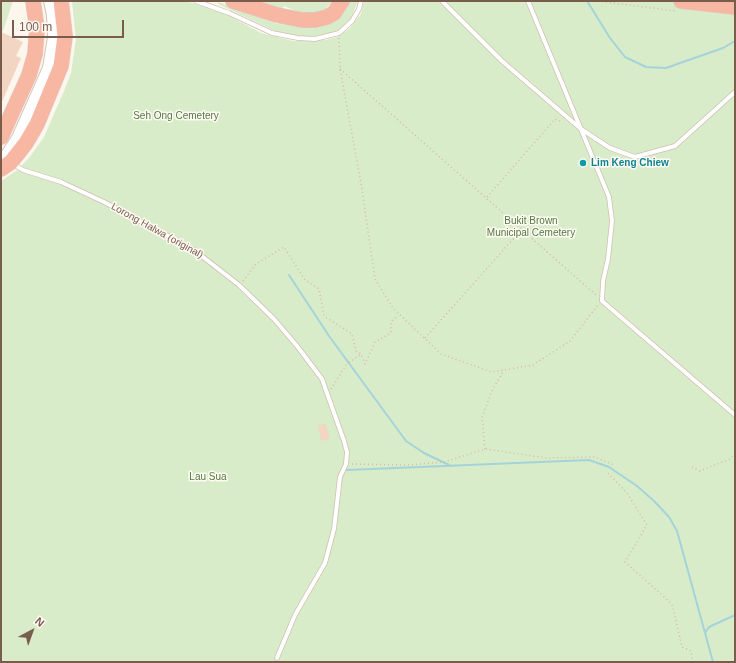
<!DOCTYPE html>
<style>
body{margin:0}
#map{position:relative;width:736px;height:663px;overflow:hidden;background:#fdf6ec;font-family:Arial,sans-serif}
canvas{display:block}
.frame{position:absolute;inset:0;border:2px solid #7a5c4d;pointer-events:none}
.north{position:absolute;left:12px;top:611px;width:40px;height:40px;-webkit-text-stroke:3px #fffaf3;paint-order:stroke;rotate:41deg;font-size:11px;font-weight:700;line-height:16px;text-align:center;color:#7a5c4d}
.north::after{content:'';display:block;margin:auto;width:14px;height:18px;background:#7a5c4d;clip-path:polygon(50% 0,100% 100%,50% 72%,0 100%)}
.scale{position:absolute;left:12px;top:20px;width:112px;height:18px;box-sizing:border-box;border:2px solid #7a5c4d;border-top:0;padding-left:5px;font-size:12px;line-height:14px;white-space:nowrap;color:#7a5c4d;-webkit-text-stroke:3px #fffaf3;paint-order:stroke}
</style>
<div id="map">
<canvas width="736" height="663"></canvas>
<div class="frame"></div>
<div class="north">N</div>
<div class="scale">100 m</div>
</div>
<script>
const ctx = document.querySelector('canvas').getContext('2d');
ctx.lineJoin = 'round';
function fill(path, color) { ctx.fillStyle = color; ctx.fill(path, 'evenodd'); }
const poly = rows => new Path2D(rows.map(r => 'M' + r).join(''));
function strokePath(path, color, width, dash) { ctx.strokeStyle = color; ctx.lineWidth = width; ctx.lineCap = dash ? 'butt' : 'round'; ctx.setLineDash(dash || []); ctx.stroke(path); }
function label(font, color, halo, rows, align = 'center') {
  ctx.font = font + ' Arial,sans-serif'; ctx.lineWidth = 3; ctx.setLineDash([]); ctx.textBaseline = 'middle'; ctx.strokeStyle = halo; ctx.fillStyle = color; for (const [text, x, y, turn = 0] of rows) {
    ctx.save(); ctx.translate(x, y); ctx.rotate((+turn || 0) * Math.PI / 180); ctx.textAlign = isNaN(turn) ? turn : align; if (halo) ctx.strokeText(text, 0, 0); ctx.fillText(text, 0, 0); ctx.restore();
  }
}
const green = poly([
 [1,1,13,1,3,31,1,31],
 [72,1,185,1,218,10,261,33,293,41,326,40,337,37,349,29,361,14,364,1,735,1,735,662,1,662,1,181,16,171,29,158,44,137,64,91,71,73,76,39],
 [253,1,333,1,322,12,309,13,298,12,284,6,282,10],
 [347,1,358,1,351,18,339,30,320,36,299,36,275,31,218,4,218,2,278,24,280,20,299,23]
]);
const stream = poly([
 [587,1,610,38,625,57,646,67,666,68,723,48,735,41],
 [289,275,329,336,406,441,424,453,449,465],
 [347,470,589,460,609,467,637,486,654,501,669,517,677,531,713,662],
 [705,633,709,627,735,615]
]);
const building = poly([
 [1,32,23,42,16,56,21,58,1,104],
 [326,424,330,439,321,441,318,425]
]);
const path = poly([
 [598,1,675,11],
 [339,38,340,69,361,183,375,279,393,308,441,354,492,372,533,365,570,341,598,305],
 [340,69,596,295],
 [487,197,555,119,563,122],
 [243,281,256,264,284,247,305,280,319,289,324,316,352,334,356,351,361,354,365,364,375,342,391,333,391,322,398,315],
 [425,338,522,229],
 [331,389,346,365,361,354],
 [485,449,482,417,493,389,504,370],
 [352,464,407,465,444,462,485,449,547,458,595,457,614,465],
 [692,467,700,471,730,459,735,453],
 [608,473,627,493,647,525,625,562,672,604,682,647,691,651,693,662],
 [47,662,48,659]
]);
const lane = poly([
 [196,1,229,13,272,33,298,38,315,39,339,33,352,21,359,9,361,1],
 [442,1,502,61,581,129,610,148,635,157,675,146,735,92],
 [528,1,609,197,612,221,608,259,603,281,602,301,735,415],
 [13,164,23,170,61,182,104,202,194,250,239,285,274,319,297,346,322,379,344,441,347,452,346,464,340,477,334,529,325,563,295,615,277,658]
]);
const secondary = poly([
 [1,164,18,138,49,68,54,37,53,15,50,1]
]);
const highway = poly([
 [233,1,277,15,302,20,315,20,327,17,334,13,342,1],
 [681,1,735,7],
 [1,137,29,75,35,54,37,29,33,1],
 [1,169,11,162,26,143,37,124,61,66,65,36,61,1]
]);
const markers = [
 [583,163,4,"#0f9aa8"]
];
const parkNames = [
 ["Seh Ong Cemetery",176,116],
 ["Bukit Brown",531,221],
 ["Municipal Cemetery",531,233],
 ["Lau Sua",208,477]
];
const cultureNames = [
 ["Lim Keng Chiew",591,163]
];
const streetNames = [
 ["Lorong Halwa (original)",157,231,29]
];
fill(green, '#d8ecc9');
strokePath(stream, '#a5d3da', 2);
fill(building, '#f3d5c3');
strokePath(lane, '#d1beb0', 5.5);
strokePath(secondary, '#d6c0b0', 14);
strokePath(highway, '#dad1cd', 16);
strokePath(path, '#d9b8a5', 1.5, [1, 3]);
strokePath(lane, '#fff', 4);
strokePath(secondary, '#fff', 12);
strokePath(highway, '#f7b7a3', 15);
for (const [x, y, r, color] of markers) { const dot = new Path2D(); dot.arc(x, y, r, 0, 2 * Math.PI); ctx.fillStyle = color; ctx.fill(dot); strokePath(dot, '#fffaf3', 1.5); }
label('10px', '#537a41', '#fffaf3', parkNames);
label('bold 10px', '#0d838f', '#fffaf3', cultureNames, 'left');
label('10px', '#7a5c4d', '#fffaf3', streetNames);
</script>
